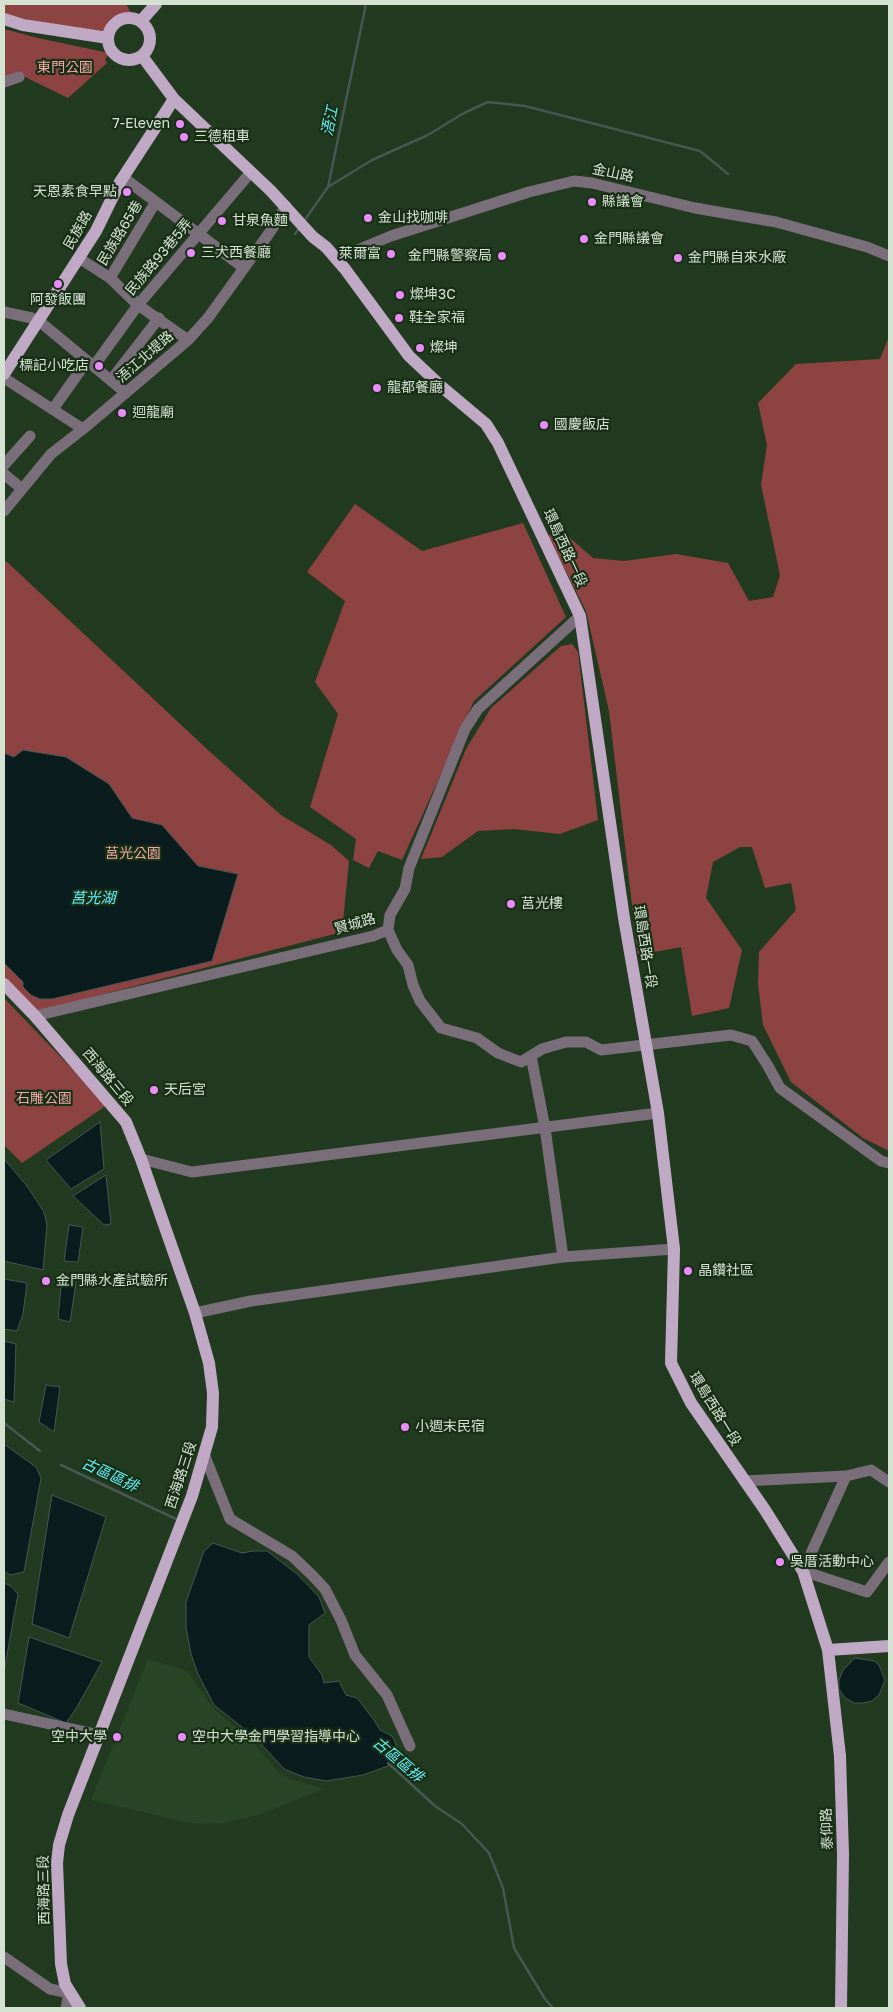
<!DOCTYPE html>
<meta charset="utf-8">
<style>
body{margin:0}
#map{position:relative;width:893px;height:2012px;overflow:hidden;background:#223a1f;font-family:"Golos Text",sans-serif}
canvas{display:block}
.frame{position:absolute;inset:0;border:5px solid #d4e2d2;pointer-events:none}
</style>
<div id="map">
<canvas width="893" height="2012"></canvas>
<div class="frame"></div>
</div>
<script>
const ctx = document.querySelector('canvas').getContext('2d');
ctx.lineJoin = 'round';
function fill(path, color) { ctx.fillStyle = color; ctx.fill(path, 'evenodd'); }
const poly = rows => new Path2D(rows.map(r => 'M' + r).join(''));
function strokePath(path, color, width, dash) { ctx.strokeStyle = color; ctx.lineWidth = width; ctx.lineCap = dash ? 'butt' : 'round'; ctx.setLineDash(dash || []); ctx.stroke(path); }
function label(font, color, halo, rows, align = 'center') {
  ctx.font = font + ' "Golos Text","Noto Sans TC",sans-serif'; ctx.lineWidth = 4.5; ctx.setLineDash([]); ctx.textBaseline = 'middle'; ctx.strokeStyle = halo; ctx.fillStyle = color; for (const [text, x, y, turn = 0] of rows) {
    ctx.save(); ctx.translate(x, y); ctx.rotate((+turn || 0) * Math.PI / 180); ctx.textAlign = isNaN(turn) ? turn : align; if (halo) ctx.strokeText(text, 0, 0); ctx.fillText(text, 0, 0); ctx.restore();
  }
}
const built = poly([
 [148,1659,187,1671,214,1709,253,1742,278,1772,288,1778,324,1789,255,1816,219,1824,190,1823,91,1800]
]);
const green = poly([
 [4,4,126,4,131,13,110,19,104,32,97,33,4,15],
 [4,29,38,38,109,53,105,60,107,63,68,98,19,74,4,81],
 [889,337,889,1151,863,1138,791,1082,763,1025,758,984,759,952,796,910,791,883,765,888,752,847,740,847,713,862,706,898,742,950,729,1008,692,1016,681,947,638,955,609,711,586,611,548,536,554,533,569,537,593,558,624,561,676,554,728,563,749,601,773,597,780,575,761,485,767,445,758,403,796,364,880,359],
 [355,504,422,551,523,523,566,617,474,701,402,860,378,851,369,868,353,860,356,839,310,807,338,714,315,682,345,601,307,572],
 [6,561,209,751,281,815,331,845,349,861,342,932,35,1012,4,979,4,564],
 [572,644,578,652,598,820,560,834,514,829,478,831,442,857,421,859,466,749,491,708,561,646],
 [4,998,107,1105,22,1163,4,1145]
]);
const water = poly([
 [23,750,66,757,109,784,132,818,162,825,198,866,238,874,212,961,52,999,40,999,31,995,23,987,23,982,4,963,4,753,14,757,23,750],
 [100,1122,104,1169,71,1189,46,1160,100,1122],
 [4,1159,27,1186,44,1212,47,1225,43,1270,4,1261,4,1159],
 [106,1175,111,1224,104,1225,73,1196,106,1175],
 [69,1225,83,1227,78,1262,64,1261,69,1225],
 [62,1275,77,1276,70,1322,58,1319,62,1275],
 [4,1279,27,1283,23,1314,17,1331,4,1329,4,1279],
 [4,1341,16,1344,14,1402,4,1399,4,1341],
 [46,1385,60,1387,54,1432,39,1422,46,1385],
 [4,1444,36,1467,41,1478,24,1572,10,1575,4,1571,4,1444],
 [52,1495,106,1517,69,1638,32,1624,52,1495],
 [213,1543,242,1553,253,1551,267,1551,297,1574,319,1597,325,1613,309,1625,309,1657,322,1675,324,1683,339,1681,346,1695,357,1698,374,1720,380,1730,392,1736,399,1751,399,1762,363,1775,326,1781,304,1777,284,1769,256,1738,214,1705,198,1674,191,1654,186,1627,186,1602,204,1551,213,1543],
 [4,1583,11,1586,18,1594,4,1672,4,1583],
 [29,1637,102,1662,77,1707,66,1723,18,1703,29,1637],
 [855,1658,874,1661,879,1665,885,1680,879,1695,872,1701,863,1703,854,1703,845,1698,839,1689,839,1680,843,1670,855,1658]
]);
const stream = poly([
 [328,187,372,160,428,135,464,113,488,102,525,106,700,151,728,174],
 [304,221,328,187,366,4],
 [295,234,300,227],
 [4,1423,40,1451],
 [61,1465,176,1519],
 [388,1763,435,1806,462,1824,489,1853,503,1888,514,1948,545,1999,553,2008]
]);
const minor = poly([
 [4,82,19,77],
 [124,178,244,268],
 [79,258,110,278,138,305,188,340],
 [336,259,391,236,529,192,574,181,592,183,695,208,776,222,867,247,889,256],
 [110,278,155,203],
 [4,312,32,318,39,321,126,393],
 [94,366,138,305,251,172],
 [4,378,83,429],
 [111,380,159,318],
 [53,409,87,361],
 [4,465,30,436],
 [4,474,22,489],
 [4,511,51,454,83,429,188,340,208,318,270,232,286,206],
 [388,930,390,915,405,889,409,868,465,729,478,709,580,616],
 [35,1016,373,936,388,930,397,950,408,965,413,985,420,1001,441,1028,477,1038,498,1053,521,1062,542,1049,566,1042,586,1042,601,1050,731,1035,752,1041,768,1066,780,1088,881,1161,889,1163],
 [531,1056,545,1128,563,1257],
 [141,1159,192,1172,658,1113],
 [195,1313,251,1301,563,1257,674,1249],
 [204,1454,230,1519,292,1556,312,1575,325,1589,341,1620,355,1655,387,1695,410,1746],
 [846,1476,871,1470,889,1482],
 [744,1481,846,1476,803,1571,867,1592,889,1562],
 [4,1714,100,1735],
 [4,1957,50,1989,69,1993,66,2008]
]);
const major = poly([
 '108 39a21 21 0 1 1 42 0a21 21 0 1 1-42 0Z',
 [4,19,23,25,108,38],
 [141,21,156,4],
 [142,56,174,99,271,191,313,237,326,247,345,269,409,356,442,387,486,424,498,443,580,616,624,918,658,1113,674,1249,671,1363,691,1403,765,1510,803,1571,828,1650,840,1756,843,1854,841,2008],
 [4,374,96,231,120,182,174,99],
 [4,984,35,1016,126,1122,141,1159,195,1313,209,1363,213,1393,212,1427,192,1496,68,1815,59,1845,57,1863,61,1964,65,1984,80,2008],
 [828,1650,889,1646]
]);
const markers = [
 [180,124,5,"#ec8cfb"],
 [184,137,5,"#ec8cfb"],
 [127,192,5,"#ec8cfb"],
 [592,202,5,"#ec8cfb"],
 [368,218,5,"#ec8cfb"],
 [222,221,5,"#ec8cfb"],
 [584,239,5,"#ec8cfb"],
 [191,253,5,"#ec8cfb"],
 [391,254,5,"#ec8cfb"],
 [502,256,5,"#ec8cfb"],
 [678,258,5,"#ec8cfb"],
 [58,284,5,"#ec8cfb"],
 [400,295,5,"#ec8cfb"],
 [399,318,5,"#ec8cfb"],
 [420,348,5,"#ec8cfb"],
 [99,366,5,"#ec8cfb"],
 [377,388,5,"#ec8cfb"],
 [122,413,5,"#ec8cfb"],
 [544,425,5,"#ec8cfb"],
 [511,904,5,"#ec8cfb"],
 [154,1090,5,"#ec8cfb"],
 [688,1271,5,"#ec8cfb"],
 [46,1281,5,"#ec8cfb"],
 [405,1427,5,"#ec8cfb"],
 [780,1562,5,"#ec8cfb"],
 [117,1737,5,"#ec8cfb"],
 [182,1737,5,"#ec8cfb"]
];
const parkNames = [
 ["東門公園",65,68],
 ["莒光公園",133,854],
 ["石雕公園",44,1099]
];
const poiNames = [
 ["7-Eleven",170,124,"right"],
 ["三德租車",194,137],
 ["天恩素食早點",117,192,"right"],
 ["縣議會",602,202],
 ["金山找咖啡",378,218],
 ["甘泉魚麵",232,221],
 ["金門縣議會",594,239],
 ["三犬西餐廳",201,253],
 ["萊爾富",381,254,"right"],
 ["金門縣警察局",492,256,"right"],
 ["金門縣自來水廠",688,258],
 ["燦坤3C",410,295],
 ["阿發飯團",58,300,"center"],
 ["鞋全家福",409,318],
 ["燦坤",430,348],
 ["標記小吃店",89,366,"right"],
 ["龍都餐廳",387,388],
 ["迴龍廟",132,413],
 ["國慶飯店",554,425],
 ["莒光樓",521,904],
 ["天后宮",164,1090],
 ["晶鑽社區",698,1271],
 ["金門縣水產試驗所",56,1281],
 ["小週末民宿",415,1427],
 ["吳厝活動中心",790,1562],
 ["空中大學",107,1737,"right"],
 ["空中大學金門學習指導中心",192,1737]
];
const streetNames = [
 ["金山路",613,173,12],
 ["民族路",78,230,-60],
 ["民族路65巷",120,233,-59],
 ["民族路93巷5弄",159,257,-50],
 ["浯江北堤路",145,357,-41],
 ["環島西路一段",565,548,65],
 ["賢城路",355,924,-16],
 ["環島西路一段",645,947,81],
 ["西海路三段",108,1077,50],
 ["環島西路一段",715,1409,58],
 ["西海路三段",181,1475,-72],
 ["泰仰路",827,1829,-92],
 ["西海路三段",44,1890,-91]
];
const waterNames = [
 ["浯江",330,121,-79],
 ["莒光湖",93,898],
 ["古區區排",110,1475,25],
 ["古區區排",398,1760,40]
];
fill(built, '#284525');
fill(green, '#8e4343');
fill(water, '#0a1c1d');
strokePath(water, '#475753', 1);
strokePath(stream, '#475753', 2.5);
strokePath(minor, '#7a6e7b', 11);
strokePath(major, '#c0a9c4', 12);
for (const [x, y, r, color] of markers) { const dot = new Path2D(); dot.arc(x, y, r, 0, 2 * Math.PI); ctx.fillStyle = color; ctx.fill(dot); strokePath(dot, '#182f16', 2); }
label('14px', '#f2a8a4', '#182f16', parkNames);
label('14px', '#d4e2d2', '#182f16', poiNames, 'left');
label('14px', '#d4e2d2', '#182f16', streetNames);
label('italic 15px', '#62ebf6', '#182f16', waterNames);
</script>
